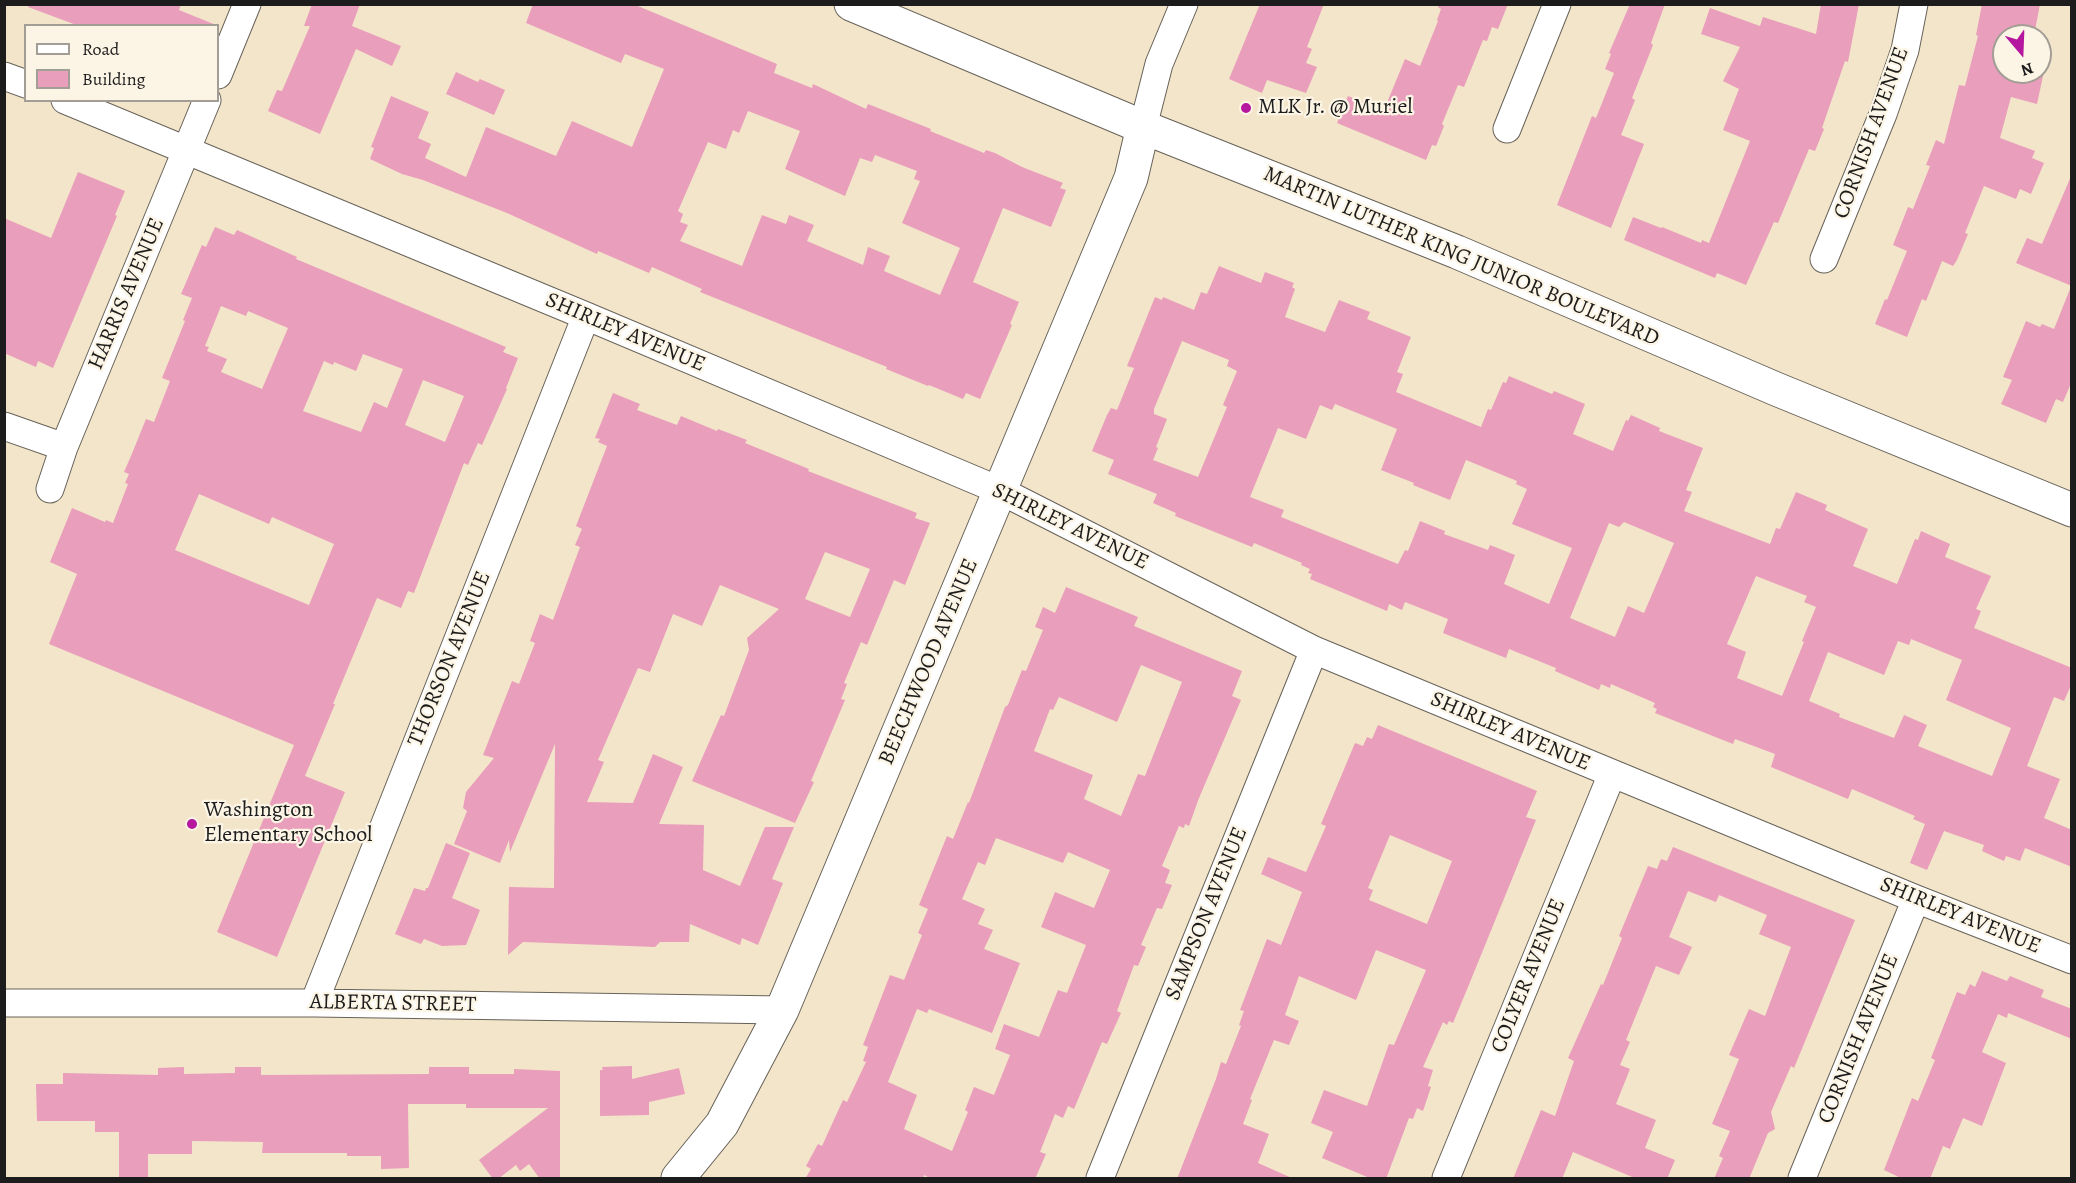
<!DOCTYPE html>
<style>
body{margin:0}
#map{position:relative;width:2076px;height:1183px;overflow:hidden;background:#f3e5ca;font-family:Alegreya,serif}
canvas{display:block}
.frame{position:absolute;inset:0;border:6px solid #1c1c1c;pointer-events:none}
.legend{position:absolute;left:24px;top:24px;width:195px;height:78px;box-sizing:border-box;background:#fcf5e5;border:2px solid #a29e95;margin:0;padding:8px 10px;list-style:none;font-size:18px;color:#1c1c1c}
.legend li{display:flex;align-items:center;gap:12px;height:30px}
.legend b{width:30px;border:2px solid #a29e95}
.north{position:absolute;left:1992px;top:24px;width:60px;height:60px;box-sizing:border-box;background:#fcf5e5;border:2px solid #a29e95;border-radius:50%;rotate:161deg;font-size:16px;font-weight:700;line-height:24px;text-align:center;color:#1c1c1c}
.north::after{content:'';display:block;margin:auto;width:21px;height:27px;background:#b5179e;clip-path:polygon(50% 0,100% 100%,50% 72%,0 100%)}
</style>
<div id="map">
<canvas width="2076" height="1183"></canvas>
<div class="frame"></div>
<ul class="legend">
<li><b style="height:8px;background:#fff"></b>Road</li>
<li><b style="height:16px;background:#e99ebb"></b>Building</li>
</ul>
<div class="north">N</div>
</div>
<script>
const ctx = document.querySelector('canvas').getContext('2d');
ctx.lineJoin = 'round';
function fill(path, color) { ctx.fillStyle = color; ctx.fill(path, 'evenodd'); }
const poly = rows => new Path2D(rows.map(r => 'M' + r).join(''));
function strokePath(path, color, width, dash) { ctx.strokeStyle = color; ctx.lineWidth = width; ctx.lineCap = dash ? 'butt' : 'round'; ctx.setLineDash(dash || []); ctx.stroke(path); }
function label(font, color, halo, rows, align = 'center') {
  ctx.font = font + ' Alegreya,serif'; ctx.lineWidth = 4.5; ctx.setLineDash([]); ctx.textBaseline = 'middle'; ctx.strokeStyle = halo; ctx.fillStyle = color; for (const [text, x, y, turn = 0] of rows) {
    ctx.save(); ctx.translate(x, y); ctx.rotate((+turn || 0) * Math.PI / 180); ctx.textAlign = isNaN(turn) ? turn : align; if (halo) ctx.strokeText(text, 0, 0); ctx.fillText(text, 0, 0); ctx.restore();
  }
}
const building = poly([
 [29,4,181,4,179,10,216,25,79,26,28,7],
 [312,4,360,4,352,26,401,46,392,66,356,49,320,134,268,111,277,90,282,91,310,26,304,26],
 [533,4,633,4,777,64,774,73,812,88,813,84,866,109,868,104,931,129,930,131,984,153,986,150,995,153,1022,167,1063,183,1060,188,1066,190,1051,227,1003,208,973,282,1019,302,1010,324,1012,325,980,399,966,393,963,399,929,385,928,386,886,369,887,367,700,292,702,289,652,267,649,273,598,251,597,254,507,213,423,180,402,174,370,159,374,148,371,147,391,96,429,112,418,138,431,144,425,158,466,177,486,127,556,156,572,121,632,147,664,69,625,54,621,63,526,23],
 [748,111,800,131,785,169,845,196,860,158,872,162,875,155,917,171,914,179,920,181,902,223,960,248,940,295,884,271,890,256,868,247,863,265,807,241,814,225,789,215,786,224,762,215,742,266,680,241,688,225,680,222,683,214,678,211,708,142,726,149,733,130,739,133],
 [1260,4,1324,4,1307,47,1312,49,1306,63,1317,67,1306,93,1267,80,1262,93,1229,79],
 [1439,4,1508,4,1498,29,1492,27,1487,41,1483,40,1464,87,1458,85,1442,124,1444,126,1436,146,1432,145,1426,160,1337,123,1348,96,1384,110,1405,59,1420,66,1438,21,1437,20,1441,9,1438,7],
 [1630,4,1665,4,1651,43,1653,45,1632,98,1635,100,1621,135,1644,144,1611,228,1557,205,1592,116,1596,118,1614,73,1605,69,1611,54,1609,53],
 [1821,4,1859,4,1848,62,1845,61,1822,128,1824,129,1815,151,1809,149,1778,223,1774,222,1746,285,1717,273,1715,278,1624,240,1633,217,1661,228,1662,227,1701,243,1702,240,1709,243,1750,141,1723,130,1739,89,1723,81,1740,47,1701,34,1710,8,1760,26,1763,17,1816,34],
 [1982,4,2040,4,2034,36,2004,36,2004,72,2040,72,2040,61,2046,62,2037,104,2011,97,2000,138,2035,151,2032,158,2044,163,2031,194,2020,189,2016,199,1984,186,1965,233,1968,234,1957,260,1953,266,1942,261,1926,301,1922,299,1907,337,1875,324,1885,299,1887,300,1907,251,1893,245,1908,207,1913,209,1930,166,1926,165,1936,140,1944,144,1959,85,1965,86,1978,36,1976,35],
 [456,72,478,82,480,79,505,90,494,115,446,94],
 [78,172,125,191,115,215,117,216,53,368,38,361,36,367,4,353,4,218,51,238],
 [2072,174,2072,286,2016,263,2027,238,2042,244],
 [215,227,234,235,237,230,297,257,296,259,506,347,503,352,518,358,506,388,507,389,482,445,478,443,468,465,464,463,414,593,408,591,401,608,377,598,333,704,335,704,305,776,345,792,277,957,217,932,294,745,49,644,77,574,50,562,72,508,105,522,106,520,113,523,128,484,125,483,129,474,124,472,131,456,146,419,154,422,170,381,162,378,185,321,183,320,192,298,181,294,202,245,206,247],
 [221,306,246,316,248,311,288,328,262,389,221,372,227,359,207,351,209,347,205,346],
 [363,354,403,369,387,408,374,402,361,432,303,411,324,361,333,365,334,362,356,371],
 [423,380,464,396,445,442,405,425],
 [199,494,269,524,272,517,334,544,309,605,175,550],
 [1219,266,1261,283,1265,272,1294,283,1292,287,1295,289,1285,317,1325,332,1339,300,1370,312,1367,319,1411,337,1397,372,1403,374,1396,392,1481,427,1488,409,1491,410,1503,382,1506,383,1509,376,1552,394,1554,391,1585,404,1573,434,1613,451,1626,420,1628,421,1631,415,1660,428,1659,431,1703,448,1686,490,1692,492,1684,511,1770,544,1776,528,1780,529,1796,492,1827,505,1825,510,1868,529,1853,566,1897,584,1915,539,1918,540,1921,531,1950,544,1945,557,1991,576,1976,609,1981,611,1974,628,2072,668,2072,683,2064,701,2054,697,2027,766,2060,779,2044,818,2072,830,2072,867,2025,848,2020,861,2006,856,2004,861,1982,851,1984,845,1944,831,1927,870,1910,863,1925,824,1913,819,1915,816,1852,789,1848,799,1771,767,1775,754,1735,739,1733,744,1655,713,1657,709,1653,707,1655,703,1611,684,1610,688,1601,684,1599,690,1555,671,1556,668,1509,649,1506,658,1443,633,1448,619,1405,602,1402,610,1389,604,1387,611,1310,579,1312,574,1308,573,1310,569,1301,565,1302,563,1254,543,1252,547,1175,516,1176,513,1153,503,1157,494,1108,474,1114,460,1092,451,1107,415,1111,408,1117,410,1134,368,1127,366,1155,297,1162,300,1163,297,1194,310,1201,292,1207,294],
 [1182,341,1229,360,1227,366,1237,371,1223,405,1227,407,1198,477,1153,460,1158,448,1156,447,1167,419,1154,414,1154,409],
 [1335,404,1397,429,1381,470,1414,483,1413,485,1450,500,1466,460,1517,481,1516,484,1527,489,1512,524,1572,548,1549,604,1504,584,1515,555,1490,545,1488,550,1444,534,1445,531,1420,521,1408,551,1405,550,1398,564,1281,517,1284,510,1250,497,1278,428,1306,439,1320,405,1332,410],
 [1624,522,1674,543,1644,613,1628,606,1615,637,1570,618,1609,523,1619,527],
 [1756,576,1807,596,1804,602,1816,607,1802,641,1804,642,1782,696,1737,678,1746,652,1727,644],
 [1911,639,1962,660,1946,700,2011,728,1992,776,1918,746,1927,725,1904,715,1894,738,1839,717,1840,714,1809,701,1828,652,1884,675,1898,641,1909,645],
 [2070,289,2072,289,2072,381,2063,402,2056,399,2046,423,2001,404,2012,380,2003,377,2026,321,2040,327,2042,324,2054,329],
 [613,393,640,404,637,410,677,425,681,416,717,431,718,429,747,440,745,443,809,469,808,471,917,513,915,518,930,523,905,585,894,580,867,645,861,642,844,683,847,684,841,699,845,700,811,781,814,782,795,823,692,781,721,715,724,716,749,650,747,638,779,609,720,585,702,626,673,614,650,672,638,668,598,760,604,762,587,802,633,803,653,754,683,767,659,824,704,825,703,870,740,886,765,827,794,827,772,879,783,883,758,945,742,938,740,945,690,924,689,942,660,942,655,947,523,942,508,955,509,887,554,888,555,744,510,852,509,840,500,863,454,844,467,811,463,808,466,792,494,758,483,755,512,681,519,684,535,643,530,641,540,614,553,620,580,547,575,545,582,529,576,526,607,446,598,442,600,439,595,438],
 [825,552,870,569,850,617,805,599],
 [1066,587,1138,617,1134,626,1242,671,1232,696,1241,700,1199,798,1189,826,1185,824,1184,828,1179,826,1162,866,1170,870,1165,883,1172,885,1162,909,1157,908,1141,945,1146,947,1138,966,1134,965,1117,1011,1121,1013,1107,1044,1102,1042,1074,1109,1068,1106,1063,1118,1055,1114,1040,1152,1046,1154,1035,1179,932,1179,924,1175,923,1179,805,1179,811,1169,806,1166,818,1144,822,1146,843,1100,847,1102,866,1062,863,1061,868,1047,863,1045,890,975,904,980,922,935,918,933,928,909,919,905,947,836,953,839,968,802,969,803,1005,707,1008,705,1022,670,1026,671,1043,630,1035,627,1043,607,1055,613],
 [1141,665,1182,682,1145,776,1138,774,1121,816,1084,799,1093,775,1034,751,1050,709,1053,710,1059,697,1117,722],
 [996,838,1063,863,1068,852,1110,870,1094,908,1055,892,1041,927,1086,945,1067,993,1058,990,1039,1037,1004,1024,995,1049,1010,1055,994,1095,974,1087,965,1110,968,1112,952,1151,904,1129,917,1095,888,1082,917,1009,927,1013,929,1009,992,1033,1020,963,984,949,993,930,978,924,985,909,962,899,978,862,985,865],
 [1378,725,1537,791,1526,817,1536,820,1468,987,1453,1023,1449,1021,1447,1025,1443,1022,1423,1067,1433,1070,1428,1086,1431,1087,1423,1111,1417,1108,1413,1119,1409,1118,1386,1179,1372,1179,1322,1158,1333,1132,1311,1123,1324,1090,1367,1106,1389,1044,1394,1045,1426,970,1376,950,1356,1000,1299,976,1285,1015,1299,1021,1289,1045,1274,1040,1250,1099,1252,1100,1243,1124,1269,1134,1258,1163,1294,1179,1177,1179,1216,1079,1221,1062,1226,1064,1241,1026,1239,1025,1244,1011,1240,1010,1267,939,1281,945,1302,892,1261,874,1268,857,1306,872,1326,826,1321,824,1355,743,1363,746,1367,737,1372,739],
 [1390,835,1452,861,1427,924,1369,900,1373,890,1368,888],
 [446,843,470,853,452,898,480,910,466,945,442,946,424,939,421,944,395,934,414,888,425,891,426,888,428,888],
 [1673,847,1855,920,1794,1068,1791,1066,1771,1112,1775,1129,1768,1133,1749,1179,1714,1179,1723,1158,1719,1156,1730,1131,1712,1124,1739,1059,1729,1055,1749,1009,1765,1016,1791,947,1759,934,1767,915,1719,895,1716,902,1688,891,1669,937,1692,947,1679,975,1656,966,1626,1040,1630,1042,1620,1065,1630,1069,1616,1104,1656,1120,1645,1148,1675,1160,1667,1179,1637,1179,1573,1152,1562,1179,1513,1179,1541,1110,1555,1116,1574,1061,1568,1058,1601,984,1603,985,1622,938,1619,936,1648,866,1657,869,1661,859,1667,861],
 [1982,971,2007,981,2010,976,2044,990,2041,997,2072,1009,2072,1039,2008,1013,2007,1018,1998,1014,1982,1052,2006,1063,1982,1126,1963,1118,1950,1149,1943,1146,1930,1179,1903,1179,1884,1170,1912,1098,1918,1101,1935,1060,1931,1058,1957,992,1965,995,1970,984,1975,987],
 [632,1066,632,1079,679,1068,685,1094,649,1102,649,1115,600,1116,600,1070,603,1070,602,1067],
 [184,1067,184,1074,235,1073,235,1067,261,1067,261,1075,429,1074,429,1067,469,1067,469,1074,514,1074,514,1069,560,1071,560,1179,540,1179,529,1164,520,1171,516,1165,498,1179,493,1179,479,1160,548,1108,466,1108,466,1104,408,1104,409,1168,381,1169,381,1156,347,1156,347,1153,262,1153,263,1142,192,1141,192,1154,148,1154,148,1179,119,1179,119,1132,95,1132,95,1121,37,1121,36,1084,63,1084,63,1073,158,1075,158,1068]
]);
const minor = poly([
 [218,75,247,4],
 [4,76,26,84],
 [65,100,586,316,1001,491,1314,650,1916,899,2072,960],
 [1143,127,1159,64,1184,4],
 [1507,129,1557,4],
 [1824,259,1883,114,1905,50,1914,4],
 [4,426,64,447],
 [50,489,64,447,207,100],
 [4,1003,314,1003,782,1010],
 [314,1003,586,316],
 [1100,1178,1314,650],
 [1446,1178,1612,774],
 [1802,1178,1916,899]
]);
const tertiary = poly([
 [678,1178,722,1124,782,1010,1131,178,1143,127]
]);
const secondary = poly([
 [851,4,1143,127,1457,252,1776,389,2072,510]
]);
const markers = [
 [1246,108,6,"#b5179e"],
 [192,824,6,"#b5179e"]
];
const poiNames = [
 ["MLK Jr. @ Muriel",1258,108],
 ["Washington",204,811],
 ["Elementary School",204,836]
];
const streetNames = [
 ["CORNISH AVENUE",1872,133,-70],
 ["MARTIN LUTHER KING JUNIOR BOULEVARD",1461,257,23],
 ["HARRIS AVENUE",127,294,-67],
 ["SHIRLEY AVENUE",625,333,23],
 ["SHIRLEY AVENUE",1070,527,26],
 ["THORSON AVENUE",450,659,-68],
 ["BEECHWOOD AVENUE",929,662,-67],
 ["SHIRLEY AVENUE",1510,732,23],
 ["SAMPSON AVENUE",1207,914,-68],
 ["SHIRLEY AVENUE",1960,916,22],
 ["COLYER AVENUE",1529,976,-68],
 ["ALBERTA STREET",393,1004,1],
 ["CORNISH AVENUE",1859,1039,-68]
];
fill(building, '#e99ebb');
strokePath(minor, '#676259', 29);
strokePath(tertiary, '#676259', 35);
strokePath(secondary, '#676259', 35);
strokePath(minor, '#fff', 27);
strokePath(tertiary, '#fff', 33);
strokePath(secondary, '#fff', 33);
for (const [x, y, r, color] of markers) { const dot = new Path2D(); dot.arc(x, y, r, 0, 2 * Math.PI); ctx.fillStyle = color; ctx.fill(dot); strokePath(dot, '#fcf5e5', 2); }
label('22px', '#1c1c1c', '#fcf5e5', poiNames, 'left');
label('22px', '#1c1c1c', '#fcf5e5', streetNames);
</script>
